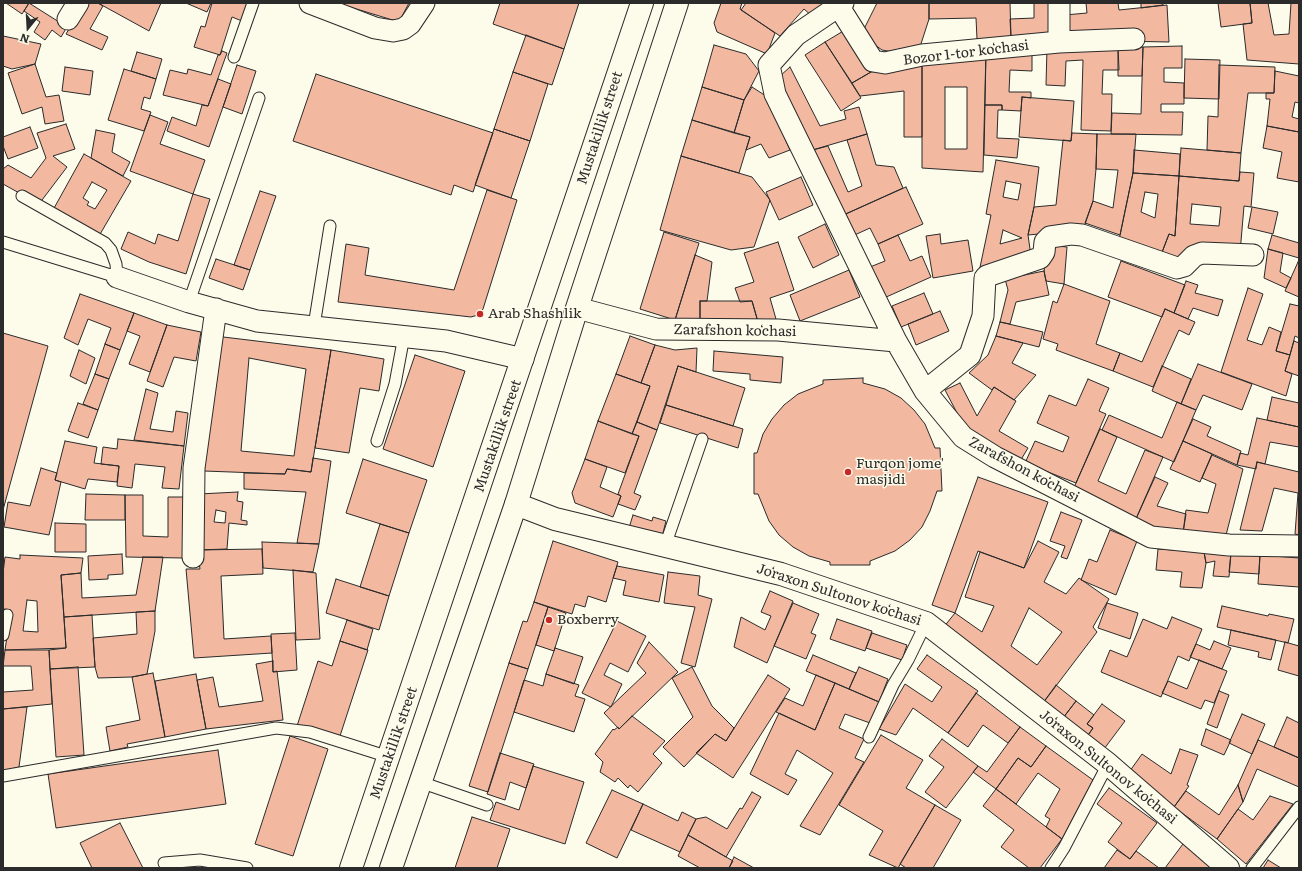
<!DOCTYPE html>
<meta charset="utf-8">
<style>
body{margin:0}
#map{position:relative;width:1302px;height:871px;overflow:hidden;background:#fdfbea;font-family:Literata,serif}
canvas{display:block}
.frame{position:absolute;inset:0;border:4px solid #2b2b2b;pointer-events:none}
.north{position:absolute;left:8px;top:8px;width:40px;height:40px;-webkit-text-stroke:3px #fdfbea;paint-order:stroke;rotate:198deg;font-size:11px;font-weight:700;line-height:16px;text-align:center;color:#2b2b2b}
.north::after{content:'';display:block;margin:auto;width:14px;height:18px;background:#2b2b2b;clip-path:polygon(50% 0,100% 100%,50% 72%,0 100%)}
</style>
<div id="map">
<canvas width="1302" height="871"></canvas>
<div class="frame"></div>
<div class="north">N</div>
</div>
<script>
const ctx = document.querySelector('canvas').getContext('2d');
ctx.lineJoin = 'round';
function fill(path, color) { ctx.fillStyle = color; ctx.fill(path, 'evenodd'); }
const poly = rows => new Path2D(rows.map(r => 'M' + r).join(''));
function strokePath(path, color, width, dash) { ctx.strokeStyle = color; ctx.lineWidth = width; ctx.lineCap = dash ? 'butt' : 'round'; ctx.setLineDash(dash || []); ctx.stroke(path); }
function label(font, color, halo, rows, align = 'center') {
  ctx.font = font + ' Literata,serif'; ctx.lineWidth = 3; ctx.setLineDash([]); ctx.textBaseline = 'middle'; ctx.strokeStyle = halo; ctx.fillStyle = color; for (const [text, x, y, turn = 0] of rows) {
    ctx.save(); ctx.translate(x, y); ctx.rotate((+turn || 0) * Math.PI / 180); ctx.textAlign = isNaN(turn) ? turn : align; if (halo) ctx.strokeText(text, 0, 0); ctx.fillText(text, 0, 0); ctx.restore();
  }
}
const building = poly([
 [6,3,29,3,22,14,6,3],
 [29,3,67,27,61,37,52,30,45,40,34,32,40,22,24,11,29,3],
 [85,3,98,3,103,6,90,29,108,37,102,50,66,34,85,3],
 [98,3,161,3,149,31,98,3],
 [186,3,211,3,207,12,186,3],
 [212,3,247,3,242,21,232,17,220,55,194,47,201,26,205,27,212,3],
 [337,3,409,3,399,22,337,3],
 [500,3,579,3,564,49,493,24,500,3],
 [721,3,742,3,740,9,775,33,767,54,717,32,714,23,721,3],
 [746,3,824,3,826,5,814,18,804,9,780,36,741,10,746,3],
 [877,3,929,3,929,19,919,50,899,53,882,50,861,35,877,3],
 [929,3,1010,3,1011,38,977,39,976,18,929,19,929,3],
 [1034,3,1051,3,1052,38,1011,38,1010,19,1034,18,1034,3],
 [1086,3,1118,3,1119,10,1167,5,1169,42,1067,40,1065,15,1087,13,1086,3],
 [1141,3,1163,3,1163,5,1141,8,1141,3],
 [1218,3,1250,3,1252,23,1221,27,1218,3],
 [1250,3,1268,3,1274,35,1289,34,1291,3,1299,3,1299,64,1247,60,1243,24,1252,23,1250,3],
 [845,30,871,72,852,83,825,42,845,30],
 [526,35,564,49,552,85,513,72,526,35],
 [3,36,41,44,35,64,12,69,3,66,3,36],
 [825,42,861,98,841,111,805,55,825,42],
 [714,45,746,54,759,71,744,100,702,87,714,45],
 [1118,46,1143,47,1142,76,1118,76,1118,46],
 [1118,46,1119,70,1103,70,1102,94,1112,94,1111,131,1081,130,1083,60,1066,61,1065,86,1046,85,1047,48,1118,46],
 [1182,46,1182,68,1164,68,1164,82,1184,83,1184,104,1161,104,1161,112,1183,112,1182,135,1111,134,1112,113,1141,114,1143,47,1182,46],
 [222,51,227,53,208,106,163,95,170,70,187,74,188,69,211,75,218,55,220,55,222,51],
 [986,51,983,172,922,168,922,58,986,51],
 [945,87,967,87,967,149,945,149,945,87],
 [986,51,1032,52,1032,71,1010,70,1009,92,1031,92,1031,98,1022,97,1021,111,1002,110,1002,105,985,105,986,51],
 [137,52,162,59,156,79,131,71,137,52],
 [1185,59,1220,60,1219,99,1184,98,1185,59],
 [35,64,46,97,59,95,64,121,45,124,42,107,22,114,8,73,35,64],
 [922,64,922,137,904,137,904,91,860,96,852,83,871,72,922,64],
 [237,65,256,71,242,114,223,107,237,65],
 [1219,65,1275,67,1274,93,1248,93,1241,153,1207,150,1208,116,1218,117,1219,65],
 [65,67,93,71,90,95,62,91,65,67],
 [790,67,820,126,846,119,844,111,859,107,867,134,809,151,782,97,780,76,790,67],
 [124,69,156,79,150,99,144,97,141,109,151,112,144,131,108,120,124,69],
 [1275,71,1299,76,1299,103,1295,102,1292,117,1299,119,1299,132,1267,126,1270,99,1266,99,1266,93,1274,93,1275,71],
 [513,72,548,84,530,141,494,129,513,72],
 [316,74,493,133,473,192,454,185,451,195,293,141,316,74],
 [218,79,231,84,209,147,167,131,172,117,196,126,202,105,208,106,218,79],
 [702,87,744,100,734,133,692,120,702,87],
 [752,87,766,96,790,150,769,158,761,144,746,150,750,137,734,133,744,100,752,87],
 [1022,97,1074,101,1071,141,1019,137,1022,97],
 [985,105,1002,105,1002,110,998,110,997,138,1019,139,1017,158,984,155,985,105],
 [150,115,168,122,160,144,205,160,193,194,130,171,150,115],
 [692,120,750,137,739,173,681,156,692,120],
 [66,124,75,149,53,156,67,167,39,204,3,184,3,169,8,165,31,178,46,158,37,133,66,124],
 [1267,126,1299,132,1299,182,1277,178,1282,152,1263,148,1267,126],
 [30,127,38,148,8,159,3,146,3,137,30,127],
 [494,129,530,141,511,198,475,185,494,129],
 [96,130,115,134,112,152,130,162,123,176,91,158,96,130],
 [1072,133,1097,134,1096,169,1093,201,1083,230,1028,235,1034,207,1056,205,1063,140,1071,141,1072,133],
 [867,134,876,165,894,167,903,188,839,217,809,151,828,146,848,192,862,186,847,140,867,134],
 [1097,134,1136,134,1133,173,1120,235,1085,223,1093,201,1113,208,1118,170,1096,169,1097,134],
 [1181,148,1241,153,1239,181,1179,176,1181,148],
 [1134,150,1180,154,1179,176,1133,173,1134,150],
 [84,154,131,181,99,236,53,210,84,154],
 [92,182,107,190,95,209,87,205,89,202,83,198,92,182],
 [681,156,752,177,770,200,754,247,731,250,660,230,681,156],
 [996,160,1039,167,1034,207,1028,235,1031,256,979,272,991,215,986,214,996,160],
 [1006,181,1021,184,1018,200,1003,197,1006,181],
 [1003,230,1022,238,1000,244,1003,230],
 [1240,172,1254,173,1251,207,1244,206,1240,253,1181,263,1161,255,1169,234,1175,236,1179,176,1239,181,1240,172],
 [1192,204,1221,207,1219,226,1190,224,1192,204],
 [1133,173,1179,176,1175,236,1169,234,1161,255,1119,240,1133,173],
 [1145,192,1158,194,1155,218,1141,212,1145,192],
 [801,177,813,205,779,220,766,192,801,177],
 [906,187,923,224,878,244,870,228,848,238,839,217,906,187],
 [487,190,517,200,483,309,478,315,471,317,338,302,346,244,369,248,365,275,454,290,487,190],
 [260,191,276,196,250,270,234,265,260,191],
 [193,194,210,199,186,274,149,262,121,249,128,232,155,244,158,234,178,241,193,194],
 [1252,207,1278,212,1273,234,1248,228,1252,207],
 [825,224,839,255,813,268,798,237,825,224],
 [664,232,699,243,675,320,640,309,664,232],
 [940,234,941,244,968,240,973,271,933,278,926,236,940,234],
 [898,235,910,261,922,256,931,277,884,298,870,267,885,261,878,244,898,235],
 [1272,235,1299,243,1299,258,1268,249,1272,235],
 [778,242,794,290,770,298,778,326,760,329,752,301,740,302,735,288,754,282,744,253,778,242],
 [1048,245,1067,247,1064,284,1046,281,1044,271,1048,245],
 [1268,249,1283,253,1280,272,1291,278,1286,288,1264,278,1268,249],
 [695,255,712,262,707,301,700,301,700,324,675,320,695,255],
 [216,259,250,270,243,290,209,278,216,259],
 [1121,261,1185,285,1174,313,1165,309,1162,317,1108,297,1121,261],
 [1298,262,1299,263,1299,297,1285,291,1298,262],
 [849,270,860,297,800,321,790,295,849,270],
 [1044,271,1049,295,1016,302,1010,324,1000,322,1008,290,1005,279,1044,271],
 [1186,281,1198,285,1195,293,1223,300,1218,316,1193,308,1188,319,1174,313,1186,281],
 [1064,284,1110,301,1096,344,1120,353,1113,371,1056,350,1058,344,1043,339,1053,301,1057,303,1064,284],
 [1248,288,1263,294,1247,340,1262,345,1269,327,1281,332,1276,351,1290,355,1285,371,1292,374,1286,396,1221,372,1248,288],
 [924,293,933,314,901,327,892,306,924,293],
 [80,294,134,313,120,350,105,344,111,328,88,319,78,345,64,338,80,294],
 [700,301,752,301,760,329,700,329,700,301],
 [1290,304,1299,306,1299,338,1295,336,1290,355,1276,351,1290,304],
 [1165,309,1195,322,1189,335,1179,330,1153,387,1113,371,1120,353,1142,362,1165,309],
 [940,311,949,331,916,345,908,324,940,311],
 [134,313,167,325,150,372,129,364,140,336,127,331,134,313],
 [1000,322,1043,332,1039,347,996,336,1000,322],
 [167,325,201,332,196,361,174,357,163,387,147,381,167,325],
 [3,333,48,346,3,510,3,333],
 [215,336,331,350,311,472,287,469,285,474,204,471,215,336],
 [249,358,306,369,294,456,241,451,249,358],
 [630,336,655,345,641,383,616,374,630,336],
 [996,336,1023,343,1012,363,1036,375,1014,400,994,387,992,390,969,373,988,355,996,336],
 [1294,341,1299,343,1299,376,1285,371,1294,341],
 [105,344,120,350,109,379,95,374,105,344],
 [655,345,675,350,697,348,696,372,678,366,657,430,637,422,650,386,641,383,655,345],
 [79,350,95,358,86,384,70,376,79,350],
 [331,350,384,359,379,391,360,388,349,453,315,448,331,350],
 [714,351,783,357,781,383,750,380,750,374,713,371,714,351],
 [415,355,465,371,433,467,383,449,415,355],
 [1198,364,1252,384,1242,410,1203,395,1196,410,1181,404,1198,364],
 [678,366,745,388,733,426,666,405,678,366],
 [1162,366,1191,379,1181,404,1152,391,1162,366],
 [95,374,109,379,98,410,83,404,95,374],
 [616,374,650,386,632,434,598,421,616,374],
 [863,378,863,383,885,389,901,398,914,410,925,424,935,448,940,448,942,491,937,491,930,511,922,527,910,540,895,551,870,561,870,565,830,565,830,562,809,556,793,547,779,535,769,521,758,494,754,494,754,453,757,453,763,434,772,419,784,405,798,394,823,384,823,380,863,378],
 [1088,379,1109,388,1099,411,1106,414,1076,483,1025,463,1035,441,1063,452,1069,437,1037,423,1049,395,1076,406,1088,379],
 [960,383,977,416,994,387,1016,401,999,431,1028,448,1019,463,967,432,945,390,960,383],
 [146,389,158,393,150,429,173,432,176,411,188,413,184,446,134,440,146,389],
 [1272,397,1299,403,1299,427,1267,420,1272,397],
 [1177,402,1196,410,1174,462,1102,430,1109,415,1162,438,1177,402],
 [78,403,98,410,88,438,68,431,78,403],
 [666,405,743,429,738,448,660,423,666,405],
 [1257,418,1299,427,1299,447,1270,442,1265,464,1257,462,1256,469,1237,465,1240,453,1248,455,1257,418],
 [1193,419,1211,427,1207,436,1241,451,1237,465,1183,441,1193,419],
 [598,421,639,436,625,473,585,459,598,421],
 [637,422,657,430,634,493,641,496,635,510,618,504,621,496,618,494,639,436,632,434,637,422],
 [1100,429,1117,437,1098,481,1126,494,1145,450,1163,457,1135,521,1072,492,1100,429],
 [118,439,184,446,179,489,162,488,165,467,135,464,132,488,117,486,119,466,101,464,103,447,117,449,118,439],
 [65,441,97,447,94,463,119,466,117,482,88,479,85,489,55,480,65,441],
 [1183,441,1212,454,1200,482,1170,469,1183,441],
 [1212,455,1243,469,1225,539,1183,533,1186,510,1208,513,1216,484,1202,478,1212,455],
 [313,458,331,461,319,544,297,543,306,492,244,489,244,473,285,474,287,469,311,472,313,458],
 [363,459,427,480,409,533,346,513,363,459],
 [585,459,607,467,600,487,621,496,613,517,575,503,572,493,585,459],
 [1257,462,1299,472,1299,535,1295,534,1298,493,1274,488,1262,531,1240,530,1257,462],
 [41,468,57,473,55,480,61,482,49,535,4,527,8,502,30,506,41,468],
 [978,477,1048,502,1024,568,978,551,955,613,932,605,978,477],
 [1155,477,1168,483,1157,506,1186,514,1183,533,1149,527,1135,521,1155,477],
 [238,492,237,501,243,502,241,520,247,521,247,525,229,523,227,549,197,550,199,494,238,492],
 [216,510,226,512,225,523,214,522,216,510],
 [86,494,125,495,125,520,85,520,86,494],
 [125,495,143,495,143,536,168,537,168,497,184,497,183,558,126,557,125,495],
 [1061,512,1082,520,1067,559,1061,557,1065,546,1050,541,1061,512],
 [633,515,652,521,653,517,666,521,661,541,628,531,633,515],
 [55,523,86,524,86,552,55,552,55,523],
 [380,524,409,533,389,596,360,587,380,524],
 [1110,530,1137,541,1116,595,1081,580,1089,559,1097,562,1110,530],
 [553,541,618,562,606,602,588,596,585,607,575,604,572,614,534,602,553,541],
 [1038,541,1059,552,1044,582,1066,594,1079,578,1109,599,1093,627,1097,632,1040,707,939,633,955,613,982,632,994,606,965,597,980,552,1024,568,1038,541],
 [1029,608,1062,632,1037,665,1011,646,1029,608],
 [262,542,319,544,313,572,263,568,262,542],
 [262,549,263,574,221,576,224,639,271,636,272,653,194,658,186,569,200,569,197,550,262,549],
 [1158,549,1204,552,1206,563,1202,588,1180,587,1182,572,1156,570,1158,549],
 [1204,552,1231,553,1229,577,1213,576,1215,561,1206,563,1204,552],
 [1231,553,1260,555,1259,574,1229,572,1231,553],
 [122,554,123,574,108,575,108,579,89,580,88,556,122,554],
 [20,555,83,558,81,573,61,575,66,648,5,650,11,610,3,609,3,573,5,557,20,559,20,555],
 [27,600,37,601,38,632,23,631,27,600],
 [1260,555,1299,558,1299,587,1258,584,1260,555],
 [143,557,163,557,155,611,64,617,61,575,81,573,82,598,136,595,143,557],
 [617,566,664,575,659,602,623,595,626,581,613,578,617,566],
 [293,570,316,573,320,639,296,640,293,570],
 [668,572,700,576,698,595,712,599,695,667,681,663,695,607,664,603,668,572],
 [336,579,389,596,379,630,326,613,336,579],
 [770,591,793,601,767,663,734,647,741,617,765,630,771,616,761,612,770,591],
 [534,602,548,607,528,669,509,663,523,621,527,622,534,602],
 [793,603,819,614,811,633,816,635,806,659,774,646,793,603],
 [1107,603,1138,613,1130,639,1098,628,1107,603],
 [1222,606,1268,616,1269,614,1294,619,1288,643,1217,627,1222,606],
 [548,607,566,613,554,651,536,645,548,607],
 [155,611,155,631,147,674,132,677,98,678,95,667,93,638,137,634,136,612,155,611],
 [92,615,95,667,50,669,49,650,66,648,64,617,92,615],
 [1172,617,1202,629,1189,661,1178,656,1161,697,1101,672,1110,650,1127,657,1143,619,1167,629,1172,617],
 [837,619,872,631,865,651,830,639,837,619],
 [347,620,373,629,367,650,340,641,347,620],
 [617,621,646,636,628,672,610,663,604,675,622,684,611,707,582,693,617,621],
 [1231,630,1276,640,1271,660,1258,657,1259,652,1228,645,1231,630],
 [295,633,297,670,273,672,271,634,295,633],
 [872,633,907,645,902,660,866,648,872,633],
 [340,641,368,650,339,739,297,726,318,661,332,666,340,641],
 [1214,641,1231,648,1222,669,1190,657,1196,644,1210,650,1214,641],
 [649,642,678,672,619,729,604,713,646,673,637,663,649,642],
 [1285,642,1299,646,1299,676,1278,670,1285,642],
 [555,648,583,657,574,684,546,674,555,648],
 [5,650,49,650,52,704,3,709,3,692,33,690,31,666,3,666,5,650],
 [813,655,856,673,849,689,806,671,813,655],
 [927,655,978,691,948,733,913,708,896,735,879,729,905,684,932,702,942,687,917,669,927,655],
 [1199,660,1227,671,1214,703,1205,700,1201,709,1162,693,1168,681,1187,689,1199,660],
 [273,661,273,672,277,671,283,720,206,729,197,680,213,677,219,707,263,701,256,664,273,661],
 [509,663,528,669,488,792,469,786,509,663],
 [78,667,84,755,56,757,50,669,78,667],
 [692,667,712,706,734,728,726,741,715,734,684,767,663,747,693,717,672,678,692,667],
 [859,667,888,679,879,702,849,689,859,667],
 [153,673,165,737,127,744,128,747,110,751,106,727,140,720,132,677,153,673],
 [196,674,206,729,165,737,155,681,196,674],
 [546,674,579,685,575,696,585,699,574,732,514,712,524,680,543,686,546,674],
 [768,675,790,689,733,778,696,753,715,734,726,741,768,675],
 [816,675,835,683,815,730,776,712,785,698,803,706,816,675],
 [835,683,879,702,870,723,845,714,839,728,864,739,855,758,864,762,820,835,800,826,833,773,797,750,785,774,797,780,788,795,750,774,779,713,815,730,835,683],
 [1056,685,1076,701,1060,722,1040,707,1056,685],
 [1219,691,1229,695,1217,728,1207,724,1219,691],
 [976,693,1020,727,1008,743,983,725,968,747,948,733,976,693],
 [1076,701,1094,715,1087,724,1093,728,1084,741,1060,722,1076,701],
 [1102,704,1125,721,1101,753,1084,741,1093,728,1087,724,1102,704],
 [27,707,19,767,3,771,3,709,27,707],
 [1242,714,1265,724,1252,754,1229,743,1242,714],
 [632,716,665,741,653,754,662,763,638,792,630,785,628,788,618,778,615,782,600,772,603,762,595,754,613,729,614,730,618,727,619,729,632,716],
 [1287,717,1299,723,1299,758,1274,747,1287,717],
 [1020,727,1046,746,1031,767,1018,758,996,789,973,772,978,766,987,772,1020,727],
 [1206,729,1231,740,1224,755,1201,745,1206,729],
 [881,735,923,760,906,788,935,805,898,868,869,855,883,831,839,805,881,735],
 [290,736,328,749,293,856,255,844,290,736],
 [942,739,978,766,946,808,925,792,944,767,929,756,942,739],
 [1258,740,1299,758,1299,787,1257,769,1243,802,1238,785,1258,740],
 [1046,746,1093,780,1062,839,1046,827,1050,819,1045,816,1060,789,1038,773,1016,804,996,789,1018,758,1031,767,1046,746],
 [1180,749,1198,755,1187,785,1189,786,1174,807,1127,775,1142,754,1171,774,1180,749],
 [218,750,226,804,56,828,48,774,218,750],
 [500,753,534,764,526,788,510,782,505,800,487,794,500,753],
 [533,766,584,782,565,844,490,820,496,802,519,810,533,766],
 [1238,785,1243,802,1217,839,1174,807,1186,791,1219,815,1238,785],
 [1109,788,1157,823,1130,859,1108,842,1122,823,1097,804,1109,788],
 [996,789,1062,839,1040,868,1029,868,1001,847,1014,830,983,806,996,789],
 [612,790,643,804,617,858,586,843,612,790],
 [752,792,761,797,726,857,688,835,696,819,706,817,727,829,740,808,742,809,752,792],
 [1270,796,1293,804,1246,864,1217,839,1238,809,1253,820,1270,796],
 [643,804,678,821,682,812,696,819,680,852,631,830,643,804],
 [935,805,961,820,933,868,906,868,900,864,935,805],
 [472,817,510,829,497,868,455,868,472,817],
 [120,823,143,868,92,868,80,843,120,823],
 [688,835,733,861,729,868,700,868,678,856,688,835],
 [1183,844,1215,868,1165,868,1183,844],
 [1117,850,1130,859,1136,851,1159,868,1104,868,1117,850],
 [734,857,754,868,729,868,734,857],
 [1268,860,1281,868,1263,868,1268,860]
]);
const lane = poly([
 [234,57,253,3],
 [3,242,117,277,116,264,111,250,105,243,22,196],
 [189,302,259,98],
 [314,326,330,226],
 [377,441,395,384,404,336],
 [665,546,702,439],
 [3,635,7,615],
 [869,737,893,685,908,660,926,623],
 [3,776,276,728,310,732,389,757],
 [420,782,487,805],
 [164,863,200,860,247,868],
 [1051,868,1064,848,1108,764],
 [1252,868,1299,807]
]);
const street = poly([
 [310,3,375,28,393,31,403,29,410,24,424,3],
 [843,3,796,35,769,65,775,94,896,341],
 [839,7,873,61,885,63,922,55,1059,42,1059,3],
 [68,19,78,3],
 [1059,42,1134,39],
 [117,277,189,302,257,321,446,341,523,359],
 [577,308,656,329,778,330,896,341,925,391,963,437,995,457,1151,537,1229,545,1299,546],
 [925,391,970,355,983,316,985,278,987,276,1040,258,1044,252,1045,242,1050,237,1071,234,1082,235,1177,268,1184,266,1194,256,1202,253,1253,255],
 [193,557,194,468,216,309]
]);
const secondary = poly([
 [516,504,555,519,781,574,926,623,1108,764,1228,868]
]);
const primary = poly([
 [351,868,642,3],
 [391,868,516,504,577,308,677,3]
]);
const markers = [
 [480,314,4,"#c62828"],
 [848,472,4,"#c62828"],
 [549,620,4,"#c62828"]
];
const streetNames = [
 ["Bozor 1-tor koʻchasi",966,53,-7],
 ["Mustakillik street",600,128,-72],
 ["Zarafshon koʻchasi",735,331,1],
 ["Mustakillik street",498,436,-71],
 ["Zarafshon koʻchasi",1024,470,28],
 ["Joʻraxon Sultonov koʻchasi",839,595,18],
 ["Mustakillik street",394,743,-71],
 ["Joʻraxon Sultonov koʻchasi",1108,767,39]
];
const poiNames = [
 ["Arab Shashlik",488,314],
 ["Furqon jome'",856,464],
 ["masjidi",856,480],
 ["Boxberry",557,620]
];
fill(building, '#f2b8a0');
strokePath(building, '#2b2b2b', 1);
strokePath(lane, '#2b2b2b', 13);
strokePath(street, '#2b2b2b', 23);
strokePath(secondary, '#2b2b2b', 24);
strokePath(primary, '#2b2b2b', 24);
strokePath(lane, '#fdfbea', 11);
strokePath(street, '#fdfbea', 21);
strokePath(secondary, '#fdfbea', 22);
strokePath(primary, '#fdfbea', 22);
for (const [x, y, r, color] of markers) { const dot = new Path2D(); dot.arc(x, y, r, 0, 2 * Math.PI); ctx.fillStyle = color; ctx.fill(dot); strokePath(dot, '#fdfbea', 1.5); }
label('14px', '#2b2b2b', '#fdfbea', streetNames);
label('14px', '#2b2b2b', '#fdfbea', poiNames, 'left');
</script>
